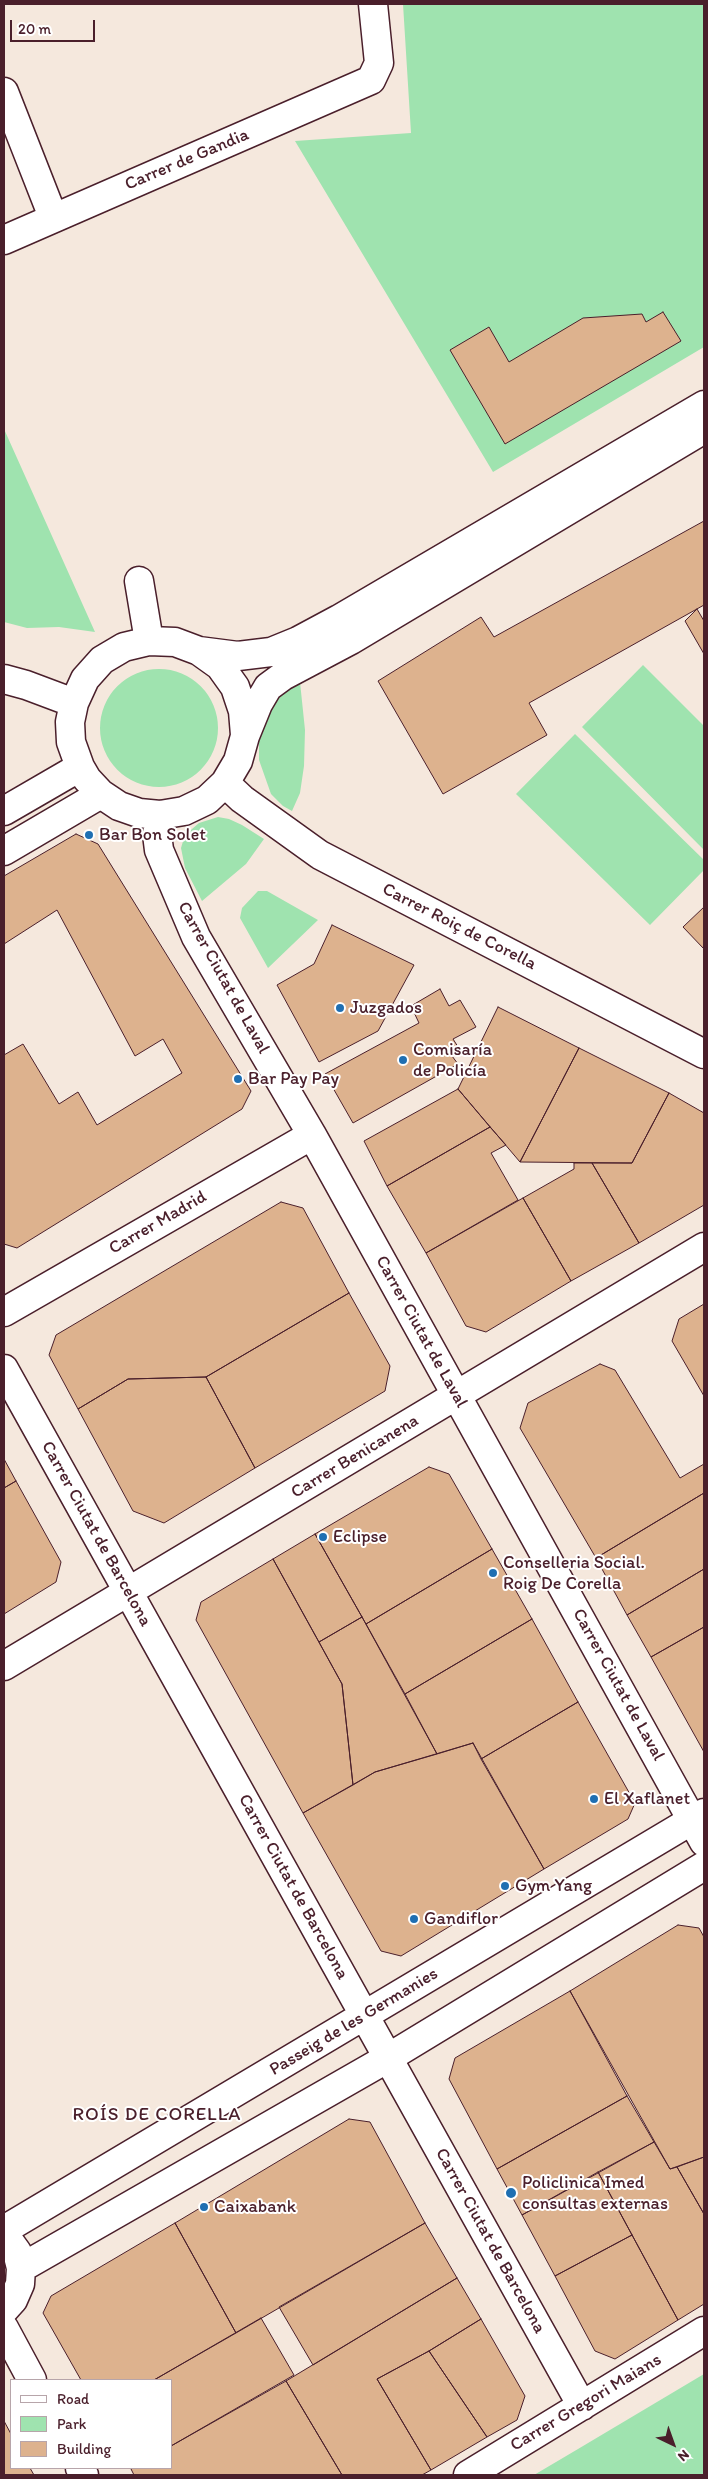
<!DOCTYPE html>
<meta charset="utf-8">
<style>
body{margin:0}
#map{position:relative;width:708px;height:2479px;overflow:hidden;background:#f5e8dd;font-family:Itim,sans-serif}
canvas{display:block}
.frame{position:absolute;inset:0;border:5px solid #4a1f2b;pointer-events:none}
.legend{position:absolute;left:10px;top:2379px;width:162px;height:90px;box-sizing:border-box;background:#fff;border:1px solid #b7a5aa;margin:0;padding:6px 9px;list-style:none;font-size:15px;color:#4a1f2b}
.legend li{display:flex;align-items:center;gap:10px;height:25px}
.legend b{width:25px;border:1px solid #b7a5aa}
.north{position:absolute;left:648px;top:2419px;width:50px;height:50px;-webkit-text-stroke:4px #fff;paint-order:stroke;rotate:138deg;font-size:14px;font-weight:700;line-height:20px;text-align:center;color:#4a1f2b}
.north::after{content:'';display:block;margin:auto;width:18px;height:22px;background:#4a1f2b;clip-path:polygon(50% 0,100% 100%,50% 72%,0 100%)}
.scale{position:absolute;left:10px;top:20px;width:85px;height:22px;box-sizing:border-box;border:2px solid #4a1f2b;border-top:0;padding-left:6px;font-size:15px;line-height:18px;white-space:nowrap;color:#4a1f2b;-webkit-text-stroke:4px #fff;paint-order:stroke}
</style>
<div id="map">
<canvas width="708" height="2479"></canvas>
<div class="frame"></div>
<ul class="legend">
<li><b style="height:6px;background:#fff"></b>Road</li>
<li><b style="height:14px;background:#9fe3af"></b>Park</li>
<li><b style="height:14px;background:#ddb28e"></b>Building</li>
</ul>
<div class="north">N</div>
<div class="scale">20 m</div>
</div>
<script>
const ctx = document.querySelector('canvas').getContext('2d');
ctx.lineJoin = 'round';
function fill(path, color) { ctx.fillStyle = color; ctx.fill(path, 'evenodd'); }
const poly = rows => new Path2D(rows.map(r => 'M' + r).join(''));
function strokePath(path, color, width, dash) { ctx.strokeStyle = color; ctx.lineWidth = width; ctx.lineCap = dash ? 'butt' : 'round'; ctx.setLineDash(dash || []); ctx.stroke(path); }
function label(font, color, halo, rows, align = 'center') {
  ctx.font = font + ' Itim,sans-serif'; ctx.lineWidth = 4; ctx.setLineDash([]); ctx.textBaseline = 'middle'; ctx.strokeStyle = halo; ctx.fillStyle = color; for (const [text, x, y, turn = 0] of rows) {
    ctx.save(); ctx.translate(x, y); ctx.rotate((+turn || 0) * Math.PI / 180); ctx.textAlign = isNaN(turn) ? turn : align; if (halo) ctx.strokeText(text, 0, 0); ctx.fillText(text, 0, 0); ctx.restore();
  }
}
const green = poly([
 [403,4,704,4,704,347,493,472,295,141,411,133],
 [4,429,95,632,59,627,27,628,4,622],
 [643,665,704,726,704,850,582,727],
 '100 728a59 59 0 1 1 118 0a59 59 0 1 1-118 0Z',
 [300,682,305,730,304,766,300,793,292,811,283,806,271,794,259,760,259,740,264,716,279,692],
 [575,734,704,860,704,870,650,925,516,794],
 [218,817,229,819,242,825,264,839,246,864,202,901,185,868,181,848,184,838,192,829,199,823],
 [258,891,267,891,318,920,268,968,240,918,242,908],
 [704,2374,704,2475,534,2475,578,2449]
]);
const building = poly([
 [663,312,681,341,505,444,450,350,489,327,509,362,583,318,642,314,646,322,663,312],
 [704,521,704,605,529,703,547,735,443,794,378,681,481,617,494,637,704,521],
 [697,609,704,621,704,654,685,621,697,609],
 [76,834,98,844,251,1091,242,1109,17,1248,4,1244,4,1055,23,1044,59,1104,78,1092,97,1125,182,1073,163,1039,135,1056,57,910,4,944,4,876,76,834],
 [704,907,704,949,683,927,704,907],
 [332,925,414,965,378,1031,319,1062,277,985,314,964,332,925],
 [440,989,449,1006,460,1000,476,1027,453,1039,460,1050,452,1056,458,1064,353,1123,325,1074,419,1023,411,1006,440,989],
 [498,1007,579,1048,520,1162,458,1089,498,1007],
 [579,1048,669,1093,632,1163,520,1162,579,1048],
 [458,1089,490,1127,387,1186,364,1141,458,1089],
 [669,1093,704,1113,704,1205,639,1243,592,1163,632,1163,669,1093],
 [490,1127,506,1145,491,1153,518,1200,426,1253,387,1186,490,1127],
 [574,1163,592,1163,639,1243,571,1281,523,1198,574,1169,574,1163],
 [523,1198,571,1281,486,1332,466,1326,426,1253,523,1198],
 [281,1202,303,1208,349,1293,206,1377,128,1379,78,1409,49,1355,56,1335,281,1202],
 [349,1293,390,1366,385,1391,255,1468,206,1377,349,1293],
 [704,1304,704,1396,672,1341,679,1319,704,1304],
 [600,1364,615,1370,680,1478,704,1464,704,1493,596,1558,520,1428,528,1403,600,1364],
 [206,1377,255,1468,164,1523,133,1511,78,1409,128,1379,206,1377],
 [4,1459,16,1481,4,1488,4,1459],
 [429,1467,449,1474,492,1549,366,1624,315,1534,429,1467],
 [16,1481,61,1562,56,1582,4,1614,4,1488,16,1481],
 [704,1493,704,1569,627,1615,596,1558,704,1493],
 [315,1534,362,1617,319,1642,273,1559,315,1534],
 [492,1549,532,1619,405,1694,366,1624,492,1549],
 [273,1559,342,1684,353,1785,303,1813,196,1620,201,1602,273,1559],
 [704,1569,704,1627,651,1657,627,1615,704,1569],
 [362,1617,437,1754,375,1772,353,1785,342,1684,319,1642,362,1617],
 [532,1619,578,1702,481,1759,473,1743,437,1754,405,1694,532,1619],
 [704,1627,704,1752,651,1657,704,1627],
 [578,1702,635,1803,628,1819,544,1869,481,1759,578,1702],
 [473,1743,544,1869,401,1956,381,1951,303,1813,375,1772,473,1743],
 [678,1925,699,1928,704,1937,704,2157,670,2169,570,1991,678,1925],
 [570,1991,627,2096,497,2169,449,2079,455,2058,570,1991],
 [627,2096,654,2142,522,2215,497,2169,627,2096],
 [349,2119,370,2122,425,2223,236,2333,175,2223,349,2119],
 [654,2142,670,2169,677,2167,704,2214,704,2304,678,2320,598,2172,654,2142],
 [704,2157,704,2214,677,2167,704,2157],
 [598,2172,632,2235,555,2276,522,2215,598,2172],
 [175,2223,236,2333,154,2380,81,2380,43,2313,51,2296,175,2223],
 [425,2223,457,2278,313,2365,279,2307,425,2223],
 [632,2235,678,2320,615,2359,595,2351,555,2276,632,2235],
 [457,2278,481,2319,429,2351,377,2379,431,2470,422,2475,342,2475,286,2381,457,2278],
 [261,2318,294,2375,171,2446,171,2380,154,2380,261,2318],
 [481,2319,525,2396,517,2420,487,2437,429,2351,481,2319],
 [429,2351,487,2437,431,2470,377,2379,429,2351],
 [286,2381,342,2475,134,2475,131,2469,133,2468,171,2468,171,2446,286,2381],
 [4,2421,11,2434,11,2468,30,2468,34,2475,4,2475,4,2421]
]);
const minor = poly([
 [4,92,53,217],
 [4,240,371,80,379,63,373,4],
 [704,405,339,619,298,641,271,652,238,656,199,651,175,642,149,641,124,647,102,660,85,679,74,703,70,722,71,742,80,767,87,779,101,794,119,806,139,813,160,815,184,811,207,800,225,783,238,761,245,736,258,704,268,687,283,676,351,640,704,429],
 [139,581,149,641],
 [199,651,220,666,235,687,243,711,245,735],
 [4,679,26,685,74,703],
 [225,783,242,799,320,855,704,1054],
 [4,811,80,767],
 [160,815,157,834,159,850,196,937,312,1135,704,1842],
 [4,851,101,794],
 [4,1312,312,1135],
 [4,1369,582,2406],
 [4,1666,704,1247],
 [4,2230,704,1813],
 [4,2234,17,2252,21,2268,20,2284,13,2300,4,2310],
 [21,2268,388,2058,704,1866],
 [4,2328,32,2380],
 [80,2468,84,2475],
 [468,2475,704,2331]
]);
const markers = [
 [89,835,5,"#1f6fb2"],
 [340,1008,5,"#1f6fb2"],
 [403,1060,5,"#1f6fb2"],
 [238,1079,5,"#1f6fb2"],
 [323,1537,5,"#1f6fb2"],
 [493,1573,5,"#1f6fb2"],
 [594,1799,5,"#1f6fb2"],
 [505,1886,5,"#1f6fb2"],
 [414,1919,5,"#1f6fb2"],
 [511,2193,6,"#1f6fb2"],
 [204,2207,5,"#1f6fb2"]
];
const streetNames = [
 ["Carrer de Gandia",187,160,-23],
 ["Carrer Roiç de Corella",459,927,27],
 ["Carrer Ciutat de Laval",223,978,61],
 ["Carrer Madrid",158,1223,-30],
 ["Carrer Ciutat de Laval",421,1332,61],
 ["Carrer Benicanena",355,1457,-31],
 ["Carrer Ciutat de Barcelona",96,1534,61],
 ["Carrer Ciutat de Laval",618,1685,61],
 ["Carrer Ciutat de Barcelona",293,1887,61],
 ["Passeig de les Germanies",354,2022,-31],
 ["Carrer Ciutat de Barcelona",490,2241,61],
 ["Carrer Gregori Maians",586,2403,-31]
];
const poiNames = [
 ["Bar Bon Solet",99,835],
 ["Juzgados",350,1008],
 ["Comisaría",413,1050],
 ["de Policía",413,1071],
 ["Bar Pay Pay",248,1079],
 ["Eclipse",333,1537],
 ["Conselleria Social.",503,1563],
 ["Roig De Corella",503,1584],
 ["El Xaflanet",604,1799],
 ["Gym Yang",515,1886],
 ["Gandiflor",424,1919],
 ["Policlinica Imed",522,2183],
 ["consultas externas",522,2204],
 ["Caixabank",214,2207]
];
const neighbourhoodNames = [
 ["ROÍS DE CORELLA",157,2115]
];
fill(green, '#9fe3af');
fill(building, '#ddb28e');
strokePath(building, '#4a1f2b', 1);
strokePath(minor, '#4a1f2b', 31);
strokePath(minor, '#fff', 28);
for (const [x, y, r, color] of markers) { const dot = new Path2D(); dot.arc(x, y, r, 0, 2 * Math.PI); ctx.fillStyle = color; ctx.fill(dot); strokePath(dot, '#fff', 2); }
label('18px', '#4a1f2b', '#fff', streetNames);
label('18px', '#4a1f2b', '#fff', poiNames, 'left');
ctx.letterSpacing = '1px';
label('19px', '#4a1f2b', '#fff', neighbourhoodNames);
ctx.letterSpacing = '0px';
</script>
